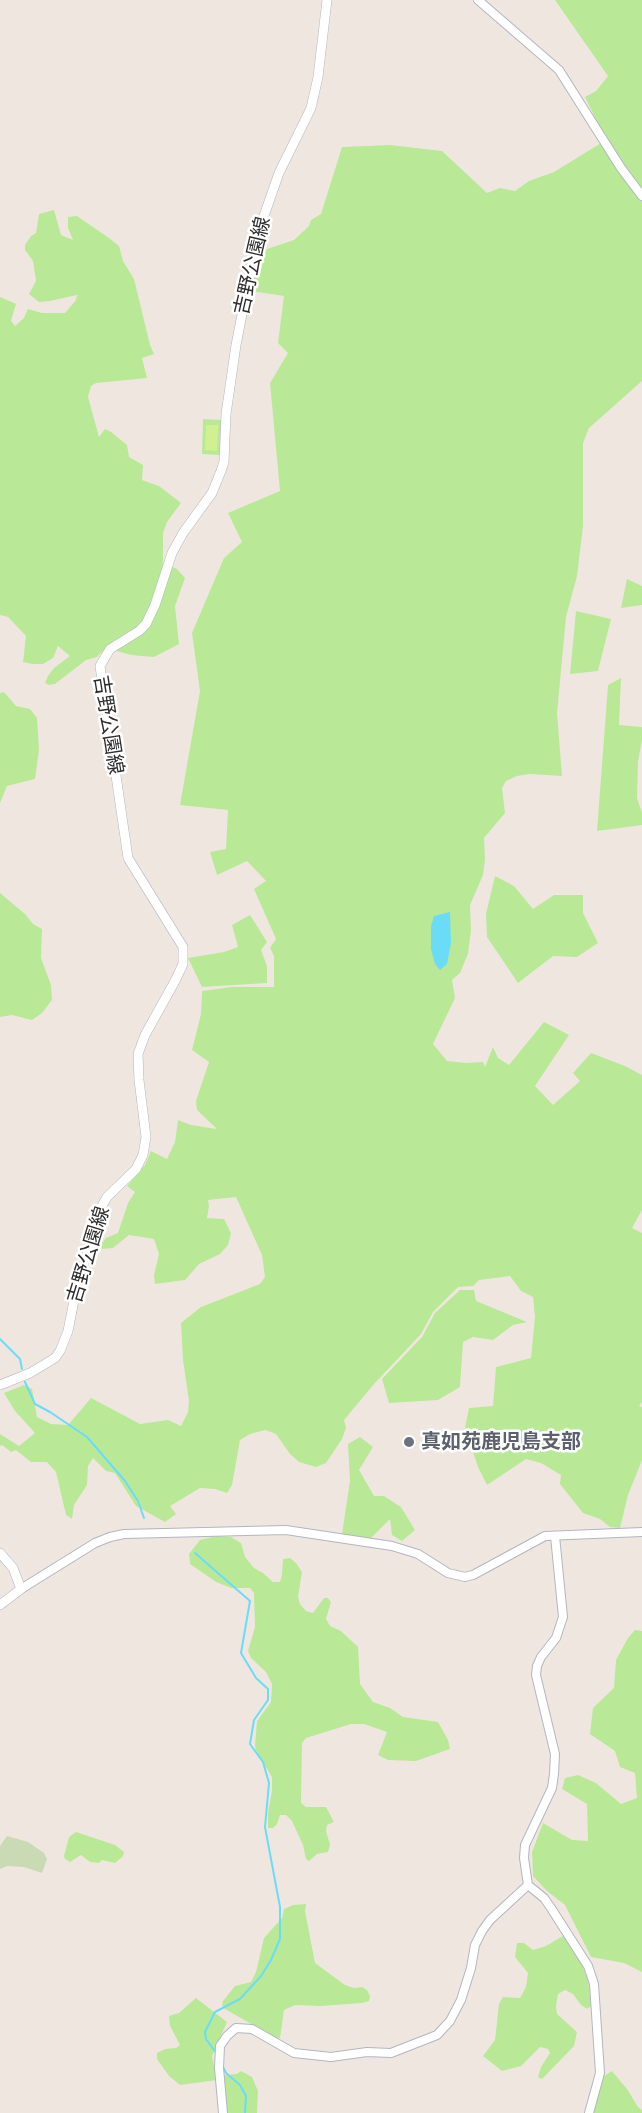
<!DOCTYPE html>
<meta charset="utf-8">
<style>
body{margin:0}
canvas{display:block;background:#efe7df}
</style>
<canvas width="642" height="2113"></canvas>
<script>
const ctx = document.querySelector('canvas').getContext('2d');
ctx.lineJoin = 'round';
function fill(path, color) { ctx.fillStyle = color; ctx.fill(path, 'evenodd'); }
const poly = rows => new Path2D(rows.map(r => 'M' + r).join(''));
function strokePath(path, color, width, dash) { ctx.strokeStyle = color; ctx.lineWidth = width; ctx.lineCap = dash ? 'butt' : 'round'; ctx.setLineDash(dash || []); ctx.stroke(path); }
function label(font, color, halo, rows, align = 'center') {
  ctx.font = font + ' Karla,"Noto Sans JP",sans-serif'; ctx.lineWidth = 5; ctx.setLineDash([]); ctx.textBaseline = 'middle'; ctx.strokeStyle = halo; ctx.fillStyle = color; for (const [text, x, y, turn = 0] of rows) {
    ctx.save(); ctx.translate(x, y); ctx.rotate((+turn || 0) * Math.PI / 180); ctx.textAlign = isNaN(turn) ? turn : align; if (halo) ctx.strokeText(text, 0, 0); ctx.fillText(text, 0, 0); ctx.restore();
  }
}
const green = poly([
 [555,0,642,0,642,381,589,428,583,443,583,526,577,576,566,617,557,713,562,776,530,774,517,776,506,781,502,788,505,813,484,838,485,860,483,875,470,905,471,930,468,954,460,973,452,980,455,998,433,1044,447,1061,466,1063,483,1062,485,1067,493,1047,498,1058,509,1065,544,1022,569,1035,535,1086,553,1105,580,1081,573,1073,591,1053,625,1066,642,1075,642,1210,632,1228,642,1233,642,1402,639,1406,642,1407,642,1460,628,1495,620,1528,610,1527,600,1519,583,1513,560,1484,561,1475,541,1463,526,1459,487,1485,478,1467,465,1428,469,1408,493,1406,496,1367,531,1358,535,1317,533,1297,521,1291,510,1276,479,1280,473,1286,458,1287,433,1312,421,1334,374,1384,344,1420,346,1428,342,1439,326,1463,316,1467,299,1462,290,1454,276,1434,265,1430,250,1434,240,1440,232,1485,227,1493,215,1489,200,1488,170,1506,176,1514,165,1522,136,1506,115,1473,106,1471,93,1458,88,1466,87,1485,74,1505,72,1519,66,1515,56,1472,47,1462,31,1462,16,1450,11,1452,2,1445,0,1446,0,1434,19,1446,35,1433,15,1411,4,1393,24,1385,32,1389,37,1417,51,1424,68,1425,91,1398,140,1424,168,1420,181,1426,188,1412,189,1401,183,1360,181,1323,201,1307,260,1284,265,1277,262,1255,236,1197,208,1200,209,1206,207,1218,224,1219,231,1233,228,1245,220,1254,199,1264,185,1280,155,1284,154,1275,159,1254,154,1239,129,1235,113,1248,102,1249,102,1243,106,1238,118,1233,128,1203,135,1192,127,1186,145,1165,151,1151,167,1159,175,1142,178,1120,191,1125,217,1129,197,1110,196,1101,209,1062,192,1050,201,1014,202,991,232,987,274,987,274,956,270,948,276,939,254,889,266,881,247,861,217,875,210,852,226,849,228,810,180,805,200,691,192,633,224,558,242,542,228,513,280,491,270,383,288,353,278,343,284,296,251,291,258,252,294,240,309,226,311,220,321,214,342,147,390,145,442,151,487,193,500,188,515,191,529,181,554,172,606,140,585,97,596,91,608,76],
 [54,210,61,235,73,240,68,228,68,217,77,216,109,238,119,246,123,261,134,279,150,345,154,354,142,358,147,378,96,383,91,386,88,397,99,437,105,429,111,432,127,445,129,457,143,465,142,480,159,486,181,503,167,522,163,533,163,563,177,569,185,578,175,606,179,644,154,657,131,655,106,648,97,657,86,660,55,684,49,685,45,683,48,676,54,668,70,656,58,646,53,658,43,664,32,664,23,662,26,636,8,617,0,615,0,297,16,304,11,321,15,326,24,318,28,309,42,313,65,313,76,300,77,295,50,301,39,302,29,294,36,281,33,261,25,250,25,245,31,236,36,233,39,214],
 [203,419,221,420,220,455,202,454],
 [627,579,642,586,642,605,621,608],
 [576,611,611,619,598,671,570,674],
 [621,678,619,725,642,727,642,739,638,762,637,798,642,813,642,825,597,831,608,685],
 [4,692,16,706,30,709,37,718,39,750,35,779,7,786,0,803,0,693],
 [495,876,514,886,533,909,554,895,583,895,583,913,598,943,577,957,553,956,518,983,487,937,486,914],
 [0,893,25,914,33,924,42,929,41,958,51,985,52,1000,42,1013,32,1020,12,1015,0,1017],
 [250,915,267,942,261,950,267,966,267,983,202,987,188,958,224,952,238,947,232,925],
 [460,1290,474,1290,476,1301,527,1322,513,1325,493,1340,473,1337,463,1342,460,1387,438,1400,389,1403,382,1379,422,1337,435,1313],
 [360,1437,373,1447,359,1470,374,1496,384,1496,401,1507,415,1530,402,1541,392,1535,390,1519,370,1539,342,1534,350,1481,348,1444],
 [216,1536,231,1537,241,1543,245,1557,254,1568,263,1573,273,1582,280,1582,282,1575,283,1559,290,1558,296,1563,302,1572,298,1597,300,1604,306,1611,313,1613,324,1598,328,1598,331,1602,326,1619,330,1626,341,1631,358,1647,360,1684,373,1702,390,1708,403,1717,438,1722,448,1740,450,1749,416,1761,388,1760,378,1755,387,1732,364,1724,351,1724,306,1738,302,1743,301,1803,306,1807,326,1807,334,1822,327,1825,326,1831,330,1845,328,1852,317,1854,309,1861,306,1859,303,1845,292,1821,286,1815,280,1815,277,1824,273,1828,268,1828,268,1813,272,1790,272,1777,256,1751,255,1745,257,1721,271,1702,272,1684,266,1672,251,1658,248,1651,255,1627,254,1593,250,1588,231,1588,216,1582,190,1564,189,1554,200,1540],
 [635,1630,642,1631,642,1972,624,1963,591,1957,565,1905,547,1891,533,1876,532,1852,543,1823,572,1840,588,1841,587,1804,562,1789,565,1778,578,1775,596,1783,621,1804,637,1798,635,1773,620,1767,615,1751,590,1734,593,1708,614,1688,616,1660,628,1638],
 [76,1832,115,1845,124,1852,123,1856,115,1863,102,1860,99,1863,90,1862,81,1855,70,1862,65,1859,64,1856,69,1837],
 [306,1904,305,1911,315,1963,345,1985,354,1988,362,1987,367,1990,370,1996,369,2001,362,2003,321,2006,295,2005,284,2010,280,2038,276,2038,225,2009,222,2005,223,2001,235,1986,251,1982,256,1972,264,1938,282,1918,284,1909,293,1905],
 [563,1936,582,1965,588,1980,591,2006,587,2009,581,2005,573,1994,565,1990,558,1994,556,2006,557,2014,577,2032,574,2046,542,2079,538,2077,541,2067,550,2053,548,2049,540,2047,521,2066,502,2071,483,2056,495,2040,499,2004,503,1997,520,1998,526,1987,528,1973,515,1957,517,1943,524,1943,533,1950,546,1946],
 [196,1998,227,2022,212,2056,217,2080,180,2085,169,2076,157,2059,157,2053,165,2049,176,2048,180,2045,170,2026,169,2016,179,2013],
 [241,2071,252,2077,258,2091,257,2113,227,2113,224,2075,237,2074],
 [612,2071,627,2089,638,2107,642,2110,642,2113,593,2113,604,2076]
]);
const cemetery = poly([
 [7,1836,28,1842,44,1853,47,1859,42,1873,24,1867,7,1866,0,1869,0,1846]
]);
const pitch = poly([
 [206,425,218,425,217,451,205,450]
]);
const water = poly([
 [450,912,451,943,447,964,440,970,435,964,431,949,431,926,434,916]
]);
const stream = poly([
 [0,1339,20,1359,22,1369],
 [25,1382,35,1404,50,1412,87,1437,125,1481,138,1501,144,1518],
 [195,1553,250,1601,241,1653,256,1678,268,1689,268,1700,254,1720,250,1744,263,1762,269,1783,265,1827,280,1907,280,1939,271,1960,261,1976,240,1999,215,2012,205,2032,206,2039,217,2054],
 [222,2065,226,2073,240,2085,246,2096,245,2113]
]);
const tertiary = poly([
 [478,0,559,70,621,168,642,196],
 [555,1536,563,1617,556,1638,541,1657,537,1666,536,1675,555,1754,554,1774,552,1788,525,1845,524,1858,528,1885,544,1898,551,1908,588,1966,594,1984,600,2073,589,2113],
 [21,1589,95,1543,110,1537,124,1534,286,1530,392,1546,418,1554,448,1573,465,1577,473,1575,545,1536,642,1532],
 [223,2113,219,2068,220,2046,227,2036,236,2028,252,2029,294,2053,331,2057,367,2052,391,2053,437,2035,450,2021,461,2000,471,1968,475,1945,482,1931,490,1920,528,1885]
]);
const secondary = poly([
 [0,1385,30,1373,55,1358,60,1351,68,1331,77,1285,103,1204,107,1197,136,1169,143,1155,146,1137,139,1080,138,1054,145,1035,175,981,183,964,183,947,128,858,100,666,110,649,139,631,146,624,155,605,172,553,183,533,212,493,221,471,224,462,226,414,236,345,258,233,279,173,311,108,318,77,327,0],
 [0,1553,13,1568,21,1589,0,1605]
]);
const markers = [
 [409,1442,6,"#6b7280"]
];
const streetNames = [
 ["吉野公園線",253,266,-77],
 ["吉野公園線",108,725,81],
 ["吉野公園線",89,1255,-73]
];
const worshipNames = [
 ["真如苑鹿児島支部",421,1442]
];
fill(green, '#b9e997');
fill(cemetery, '#c9dab4');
fill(pitch, '#cff192');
fill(water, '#6bdcf8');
strokePath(stream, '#6bdcf8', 2);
strokePath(tertiary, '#b2b6c1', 10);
strokePath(secondary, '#b2b6c1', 10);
strokePath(tertiary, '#fff', 8);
strokePath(secondary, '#fff', 9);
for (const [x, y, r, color] of markers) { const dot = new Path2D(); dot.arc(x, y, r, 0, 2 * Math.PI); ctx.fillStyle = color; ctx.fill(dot); strokePath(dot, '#fff', 2); }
label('20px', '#2d2d2d', '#fff', streetNames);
label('bold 20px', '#5b616d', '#fff', worshipNames, 'left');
</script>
